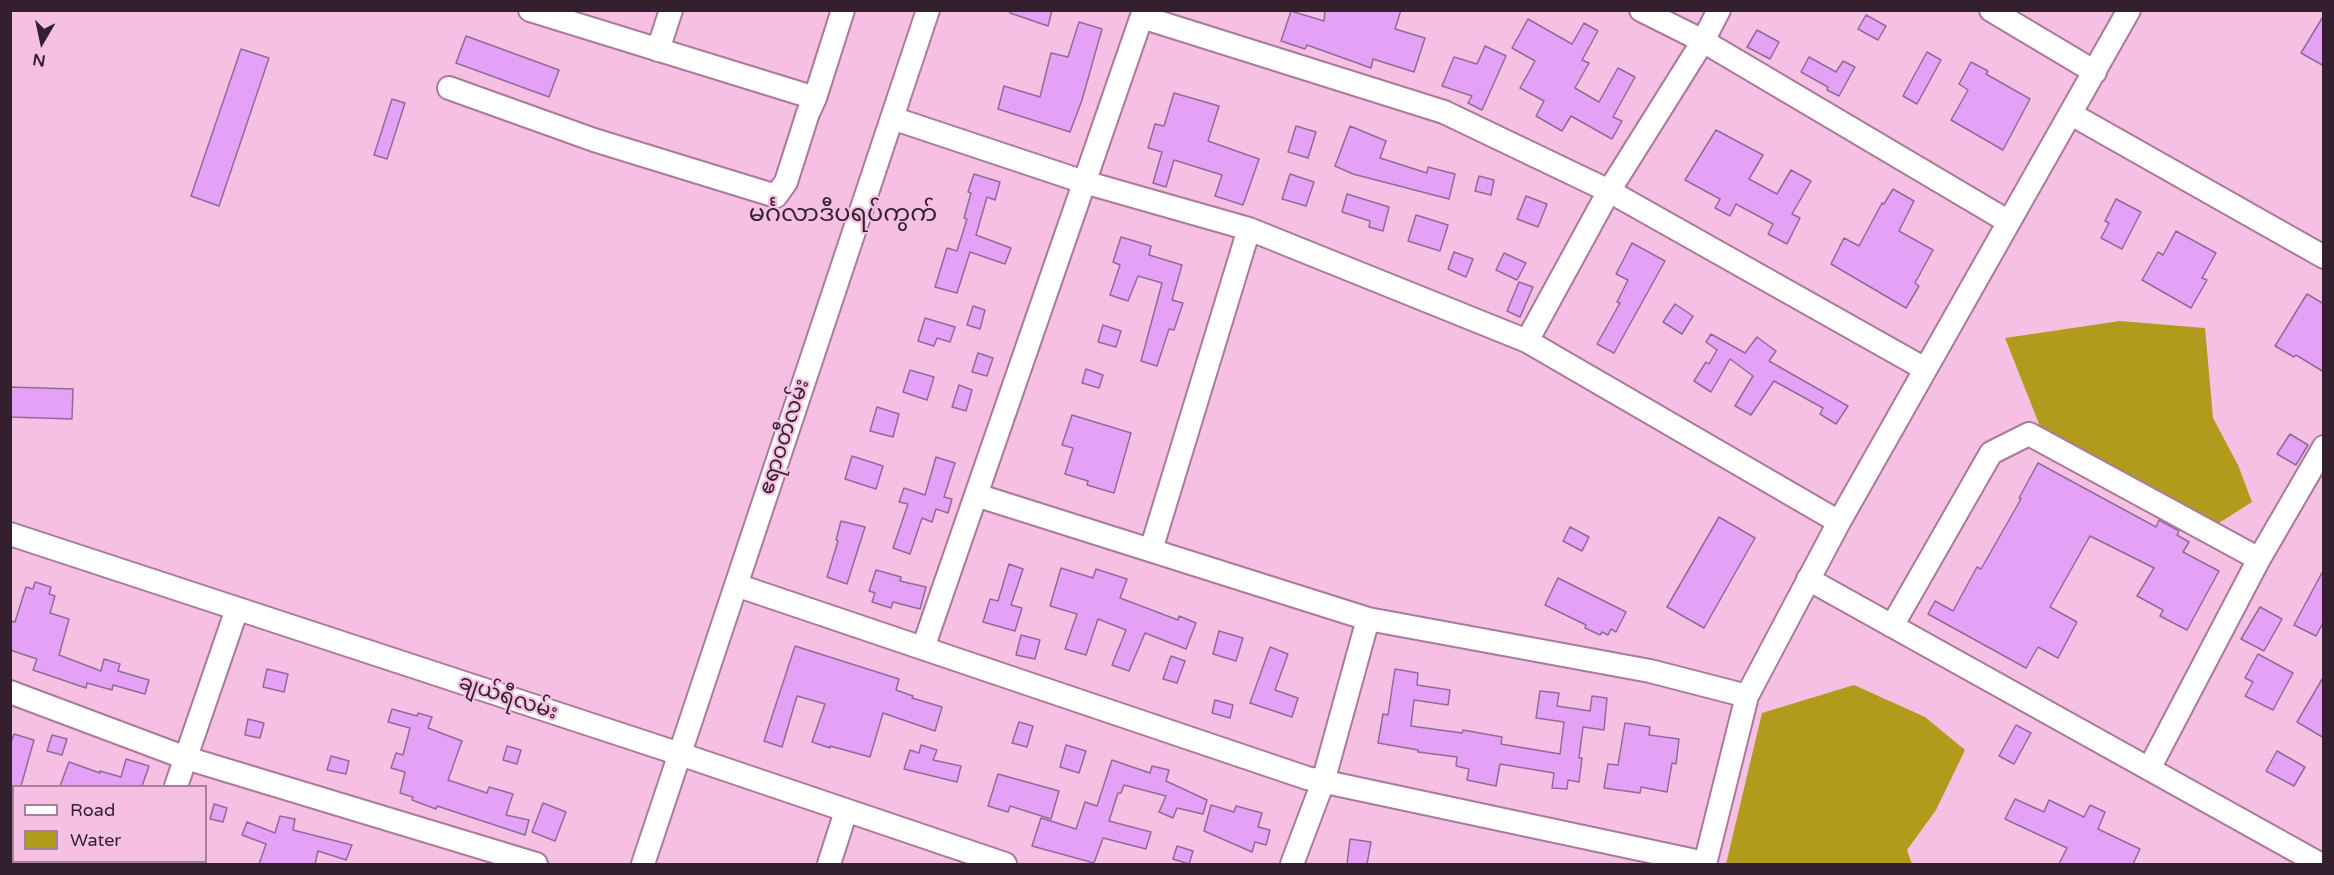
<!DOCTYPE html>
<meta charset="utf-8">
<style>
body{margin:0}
#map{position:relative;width:2334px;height:875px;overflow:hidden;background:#f6c0e4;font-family:"Varela Round",sans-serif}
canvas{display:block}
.frame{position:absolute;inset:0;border:12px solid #331f2d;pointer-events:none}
.legend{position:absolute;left:12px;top:785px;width:195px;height:78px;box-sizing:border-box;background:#f6c0e4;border:2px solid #a8809b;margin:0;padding:8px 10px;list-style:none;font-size:18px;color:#331f2d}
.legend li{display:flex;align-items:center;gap:12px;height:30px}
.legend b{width:30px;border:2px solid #a8809b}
.north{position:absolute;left:12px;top:12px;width:60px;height:60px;-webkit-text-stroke:4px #f6c0e4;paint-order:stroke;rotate:189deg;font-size:16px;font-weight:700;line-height:24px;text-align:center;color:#331f2d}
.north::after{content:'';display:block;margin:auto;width:21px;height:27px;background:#331f2d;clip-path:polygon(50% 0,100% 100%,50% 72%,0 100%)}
</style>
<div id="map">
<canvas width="2334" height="875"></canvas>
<div class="frame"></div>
<ul class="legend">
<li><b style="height:8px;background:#fff"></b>Road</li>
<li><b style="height:16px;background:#b19b1c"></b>Water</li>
</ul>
<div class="north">N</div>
</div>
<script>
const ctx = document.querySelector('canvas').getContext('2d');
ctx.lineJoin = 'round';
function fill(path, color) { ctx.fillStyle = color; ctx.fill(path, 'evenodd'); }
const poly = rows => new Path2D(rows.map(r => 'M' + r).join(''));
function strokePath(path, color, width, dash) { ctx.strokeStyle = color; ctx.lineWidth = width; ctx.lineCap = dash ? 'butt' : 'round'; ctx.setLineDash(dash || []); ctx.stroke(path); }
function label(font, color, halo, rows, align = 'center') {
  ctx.font = font + ' "Varela Round","Noto Sans Myanmar",sans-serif'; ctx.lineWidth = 4.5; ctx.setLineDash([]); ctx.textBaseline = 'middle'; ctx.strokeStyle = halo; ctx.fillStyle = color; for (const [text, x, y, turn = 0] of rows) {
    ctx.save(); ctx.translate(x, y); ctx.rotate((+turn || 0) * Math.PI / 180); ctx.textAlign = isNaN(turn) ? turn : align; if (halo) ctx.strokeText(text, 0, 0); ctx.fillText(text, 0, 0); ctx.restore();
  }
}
const water = poly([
 [2120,321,2205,328,2213,418,2238,465,2252,502,2208,530,2045,439,2005,338],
 [1854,685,1925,717,1965,750,1936,810,1907,850,1912,864,1726,864,1762,713]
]);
const building = poly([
 [1010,10,1052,10,1048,26,1010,13,1010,10],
 [1325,10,1401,10,1395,29,1425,38,1414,72,1373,59,1371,68,1307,45,1305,49,1281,41,1291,11,1324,21,1325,10],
 [1866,15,1886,26,1878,40,1858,29,1866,15],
 [2324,15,2324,66,2301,53,2324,15],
 [1528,19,1572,44,1584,23,1598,31,1582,60,1589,63,1575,88,1599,102,1618,68,1635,77,1613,117,1622,121,1612,139,1571,116,1562,131,1536,116,1544,101,1520,88,1535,61,1512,48,1528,19],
 [1079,22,1102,29,1082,100,1070,132,998,109,1004,86,1040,97,1051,53,1068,57,1079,22],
 [1757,30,1779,42,1770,59,1747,47,1757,30],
 [466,36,559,70,549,97,456,63,466,36],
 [1485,46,1506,56,1482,110,1468,103,1472,96,1442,86,1454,57,1477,64,1485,46],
 [241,49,269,58,219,206,191,196,241,49],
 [1927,52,1941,60,1917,104,1903,96,1927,52],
 [1809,57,1836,72,1843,61,1855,67,1839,96,1827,90,1828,87,1801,72,1809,57],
 [1971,62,1988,71,1986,74,2030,99,2003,150,1951,120,1968,90,1959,84,1971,62],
 [1174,93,1219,106,1208,141,1259,159,1243,205,1215,196,1222,175,1174,160,1166,187,1153,183,1162,152,1148,148,1155,124,1164,126,1174,93],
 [392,99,405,103,387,159,374,155,392,99],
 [1296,126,1316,132,1308,158,1288,152,1296,126],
 [1350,126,1386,141,1380,158,1427,173,1428,167,1455,174,1449,199,1353,174,1335,166,1350,126],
 [1716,130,1763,155,1749,179,1777,194,1791,170,1811,181,1792,214,1800,218,1787,244,1768,234,1773,224,1736,204,1730,216,1715,208,1720,199,1685,180,1716,130],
 [974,174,1000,182,995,200,987,197,976,235,1011,248,1005,264,970,252,957,293,935,287,947,248,957,251,967,219,964,218,971,193,968,192,974,174],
 [1290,174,1314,182,1306,206,1282,199,1290,174],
 [1479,176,1494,180,1491,195,1475,191,1479,176],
 [1893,189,1914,201,1899,231,1933,250,1915,283,1919,286,1906,308,1831,264,1844,238,1859,246,1882,203,1884,204,1893,189],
 [1347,194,1389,207,1383,231,1369,227,1370,221,1342,212,1347,194],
 [1526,196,1547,204,1538,227,1517,219,1526,196],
 [2116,199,2141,212,2122,249,2101,238,2109,223,2105,221,2116,199],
 [1416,215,1448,225,1440,251,1408,241,1416,215],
 [2176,231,2216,253,2202,278,2207,280,2191,308,2142,280,2158,252,2163,255,2176,231],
 [1121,237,1151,246,1149,255,1182,265,1172,300,1183,303,1174,330,1169,329,1157,366,1141,361,1162,283,1138,276,1128,301,1110,295,1120,265,1113,262,1121,237],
 [1632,243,1665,261,1614,353,1597,344,1620,303,1617,302,1628,280,1616,274,1632,243],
 [1454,252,1473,259,1466,277,1448,269,1454,252],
 [1504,253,1526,263,1517,280,1496,270,1504,253],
 [1519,282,1533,287,1520,317,1507,311,1519,282],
 [2307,294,2324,304,2324,372,2296,355,2294,357,2275,346,2307,294],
 [1675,304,1693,316,1682,334,1663,322,1675,304],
 [973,306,985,310,980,329,967,325,973,306],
 [925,318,955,327,950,342,937,338,934,346,918,341,925,318],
 [1103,325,1121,331,1116,347,1098,342,1103,325],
 [1711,334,1745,353,1757,337,1776,351,1769,361,1848,406,1836,424,1820,414,1823,408,1774,381,1751,415,1735,406,1753,376,1730,359,1711,392,1694,381,1706,362,1709,364,1717,350,1706,342,1711,334],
 [978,353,993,358,987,376,972,372,978,353],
 [1086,369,1103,375,1099,388,1082,383,1086,369],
 [910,370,934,377,927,400,903,392,910,370],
 [959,385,972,390,966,411,952,407,959,385],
 [10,387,73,389,72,419,10,417,10,387],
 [877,407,899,414,893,437,870,431,877,407],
 [1072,415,1131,433,1114,493,1087,485,1088,481,1065,474,1073,448,1062,445,1072,415],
 [2290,434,2308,445,2296,465,2277,454,2290,434],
 [852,456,883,466,876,489,845,479,852,456],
 [936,457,955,463,944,497,952,499,948,513,936,509,932,522,922,518,910,554,893,548,908,504,899,502,904,488,925,495,936,457],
 [2038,463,2156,527,2159,520,2179,531,2177,535,2189,542,2183,552,2219,571,2187,630,2160,616,2163,610,2137,596,2154,568,2090,536,2050,607,2077,622,2058,658,2038,647,2026,668,1928,614,1935,601,1953,611,1977,567,1981,569,2021,499,2019,498,2038,463],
 [1719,517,1755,538,1704,628,1667,607,1719,517],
 [841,521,865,527,847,584,827,577,838,541,836,540,841,521],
 [1570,527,1589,537,1582,551,1563,541,1570,527],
 [1009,564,1023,569,1011,605,1022,608,1015,631,983,622,990,599,998,601,1009,564],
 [1061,568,1093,578,1096,569,1127,579,1120,598,1178,620,1179,616,1196,623,1186,649,1145,633,1129,671,1112,665,1126,630,1098,619,1086,655,1065,649,1077,614,1050,606,1061,568],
 [2324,569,2324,621,2316,636,2294,625,2324,569],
 [876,570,901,577,900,581,926,587,920,609,893,602,891,608,872,602,875,593,869,591,876,570],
 [1558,578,1626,612,1616,632,1611,629,1608,635,1602,632,1600,635,1585,628,1586,625,1545,605,1558,578],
 [35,582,51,587,49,594,55,596,50,613,69,619,59,655,101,671,104,659,120,664,118,671,149,680,145,694,113,685,112,690,87,683,86,688,33,670,37,659,10,650,10,621,15,622,26,587,33,589,35,582],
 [2260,607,2282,619,2264,651,2241,639,2260,607],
 [1219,631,1243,638,1236,661,1213,654,1219,631],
 [1021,635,1040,640,1035,659,1016,655,1021,635],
 [795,646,899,679,896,690,913,696,912,698,942,707,935,731,883,713,870,757,830,746,830,748,812,742,825,704,797,696,782,747,764,741,795,646],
 [1270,647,1288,654,1275,690,1298,698,1292,717,1250,703,1270,647],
 [2258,654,2293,673,2273,710,2245,696,2253,682,2245,678,2258,654],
 [1171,656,1185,661,1177,683,1163,679,1171,656],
 [267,669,288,674,284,692,263,687,267,669],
 [1395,669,1418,673,1417,685,1450,690,1448,705,1414,700,1411,726,1462,733,1463,730,1502,737,1501,744,1560,754,1564,722,1536,718,1540,691,1559,693,1557,706,1590,711,1592,696,1607,698,1604,730,1583,727,1579,758,1582,758,1579,782,1568,780,1567,789,1552,788,1554,773,1500,764,1496,786,1467,780,1469,769,1456,766,1457,757,1418,752,1418,750,1378,743,1383,714,1388,715,1395,669],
 [2324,676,2324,738,2297,722,2324,676],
 [1215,700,1233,705,1230,718,1212,713,1215,700],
 [392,709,417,716,418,713,432,717,428,728,462,741,448,780,487,793,489,787,513,794,506,815,529,820,525,835,437,806,436,809,412,800,413,797,400,793,405,772,391,768,396,753,403,755,410,728,388,722,392,709],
 [248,719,264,723,260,738,245,735,248,719],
 [1019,722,1033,726,1027,747,1012,743,1019,722],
 [1625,723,1650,727,1649,735,1679,739,1676,764,1672,763,1667,792,1641,787,1640,793,1604,788,1608,764,1618,765,1625,723],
 [2016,725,2031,733,2014,764,1999,756,2016,725],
 [14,734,34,740,21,786,14,786,14,810,10,810,10,745,14,734],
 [52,735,67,739,62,755,47,751,52,735],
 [921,745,937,750,933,760,961,766,957,782,904,769,910,750,919,753,921,745],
 [1066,745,1086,751,1079,773,1060,767,1066,745],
 [507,746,521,750,517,764,503,760,507,746],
 [2277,751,2305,767,2294,786,2266,771,2277,751],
 [331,756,349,761,346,774,327,770,331,756],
 [126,759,149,766,142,786,60,786,69,762,100,773,100,771,121,777,126,759],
 [1112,760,1150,773,1152,766,1169,770,1166,781,1207,800,1203,814,1177,808,1173,818,1159,812,1166,796,1124,785,1121,793,1118,793,1109,821,1151,832,1146,849,1103,838,1094,863,1032,846,1041,818,1076,829,1085,802,1097,806,1112,760],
 [998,774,1059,791,1051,819,1010,806,1008,812,988,806,998,774],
 [2015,799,2044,812,2049,800,2084,817,2090,805,2105,812,2098,829,2140,849,2133,864,2059,864,2067,848,2005,819,2015,799],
 [543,803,566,812,555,841,532,832,543,803],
 [214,804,227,808,223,822,210,819,214,804],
 [1211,805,1234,812,1236,806,1262,813,1258,827,1270,830,1266,845,1255,842,1252,852,1204,831,1211,805],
 [280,816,295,819,293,830,352,845,346,860,318,851,315,864,259,864,266,844,242,835,247,822,275,833,280,816],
 [1350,839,1371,842,1367,864,1347,864,1350,839],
 [1177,846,1193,851,1189,864,1173,859,1177,846]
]);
const minor = poly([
 [530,10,815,98,843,10],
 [1641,10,1703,41,2009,222],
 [1991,10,2095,72],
 [1142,17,1444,112,1609,191,1925,369],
 [658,50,671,10],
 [449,88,594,140,776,196,786,182,808,113,815,98],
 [2071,114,2324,257],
 [892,118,1084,182,1249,229,1527,341,1839,522],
 [1527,341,1609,191,1703,41,1719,10],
 [976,495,1368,619,1650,671,1747,696],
 [10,534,680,754,1005,864],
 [1151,550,1249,229],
 [1808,579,2320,864],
 [736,585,1307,778,1705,863],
 [1892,626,1991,453,2029,434,2259,559],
 [923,648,1144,10],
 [10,692,186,758,536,864],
 [2149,769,2259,559,2324,447],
 [176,786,237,609],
 [10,857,14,848],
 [70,862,79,864],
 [149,864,150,862],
 [643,864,928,10],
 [829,864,846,811],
 [1292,864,1323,782,1368,619],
 [1705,864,1747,696,1839,522,2129,10]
]);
const streetNames = [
 ["ဧရာဝတီလမ်း",785,437,-72],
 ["ချယ်ရီလမ်း",508,698,18]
];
const quarterNames = [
 ["မင်္ဂလာဒီပရပ်ကွက်",843,215]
];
fill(water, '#b19b1c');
fill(building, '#e4a1f6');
strokePath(building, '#8e6c98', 1.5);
strokePath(minor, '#aa799b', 26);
strokePath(minor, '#fff', 22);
label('21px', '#331f2d', '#f6c0e4', streetNames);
label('24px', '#331f2d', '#f6c0e4', quarterNames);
</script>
